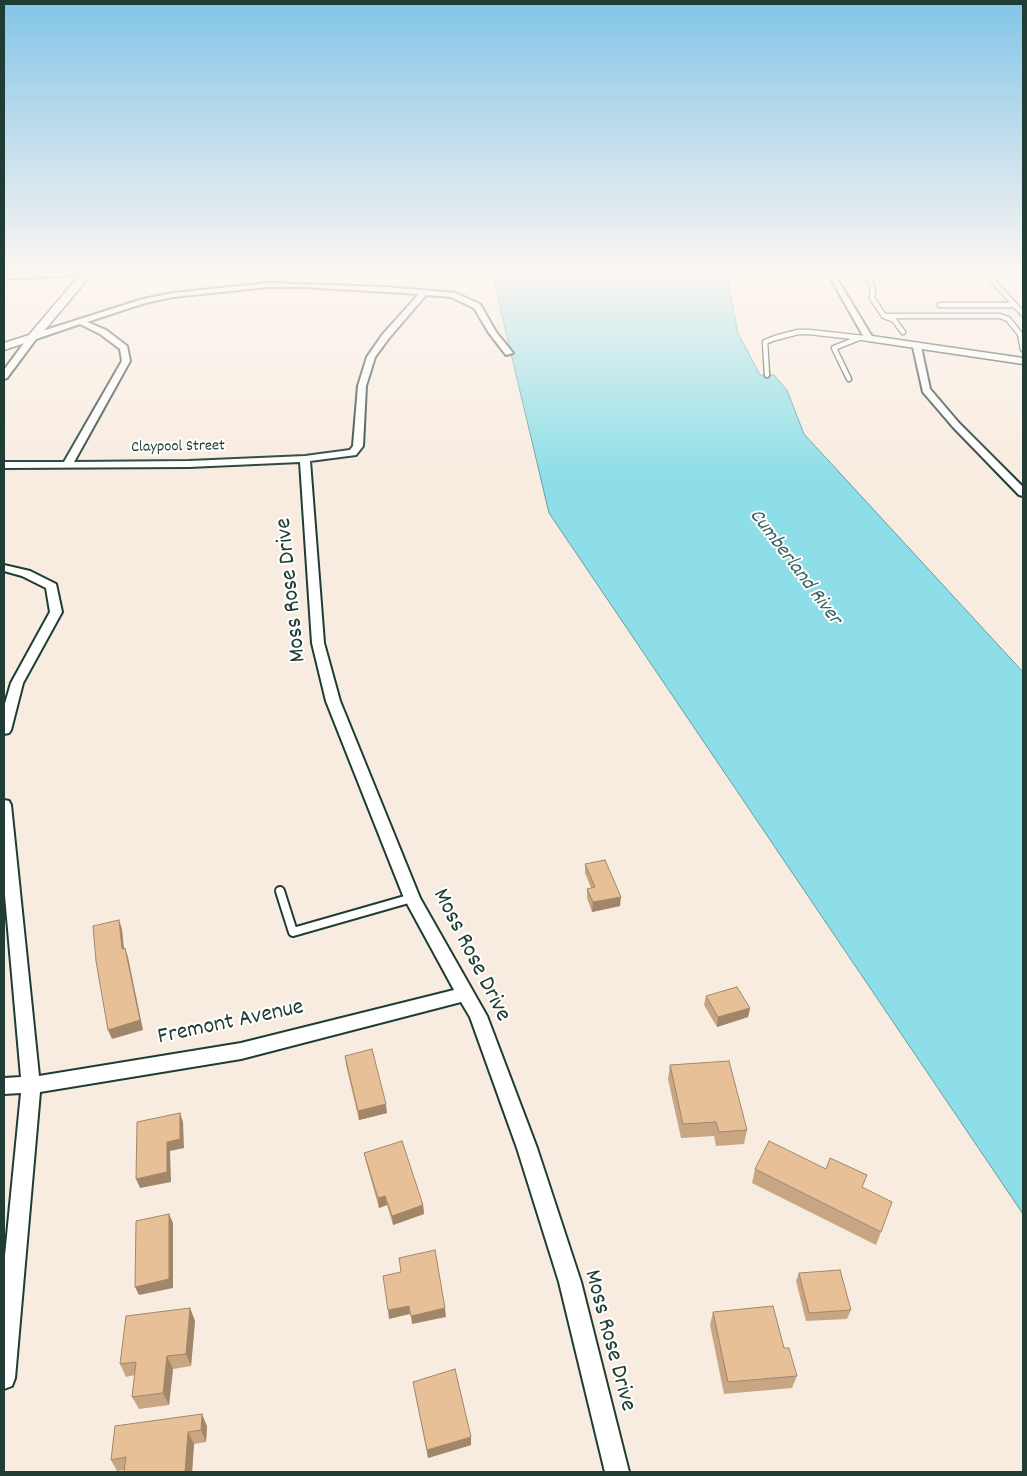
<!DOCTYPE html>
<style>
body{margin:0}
#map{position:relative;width:1027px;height:1476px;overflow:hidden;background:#f8ece0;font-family:Dekko,sans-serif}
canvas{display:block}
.frame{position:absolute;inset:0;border:5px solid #1f3d34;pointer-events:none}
</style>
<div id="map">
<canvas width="1027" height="1476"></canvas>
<div class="frame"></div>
</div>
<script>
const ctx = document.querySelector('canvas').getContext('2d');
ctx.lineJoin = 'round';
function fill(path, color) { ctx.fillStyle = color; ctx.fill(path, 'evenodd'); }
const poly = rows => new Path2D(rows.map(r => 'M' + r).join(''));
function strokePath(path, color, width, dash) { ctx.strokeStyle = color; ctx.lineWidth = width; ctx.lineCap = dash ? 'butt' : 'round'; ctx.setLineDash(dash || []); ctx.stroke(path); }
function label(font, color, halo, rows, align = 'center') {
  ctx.font = font + ' Dekko,sans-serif'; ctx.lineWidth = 4; ctx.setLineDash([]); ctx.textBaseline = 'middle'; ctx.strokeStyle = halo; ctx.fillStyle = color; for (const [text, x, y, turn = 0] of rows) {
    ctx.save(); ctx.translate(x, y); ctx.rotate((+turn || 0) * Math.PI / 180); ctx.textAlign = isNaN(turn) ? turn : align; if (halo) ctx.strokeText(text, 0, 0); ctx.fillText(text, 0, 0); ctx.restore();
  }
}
const water = poly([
 [498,272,726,272,738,333,760,375,774,375,787,390,804,434,1023,672,1023,1214,549,513,494,282,498,272]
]);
const laneFar1 = poly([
 [860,272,870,281,873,289,872,298,884,316,894,320,903,332],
 [940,272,986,272],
 [985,272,1023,314],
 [940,305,1015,305],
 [884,316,1000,316,1008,319,1020,334,1023,349],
 [767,375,765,342,775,338,798,332,809,332,872,339],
 [849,379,834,348,859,338]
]);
const lane = poly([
 [280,891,293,932,412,898]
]);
const street = poly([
 [61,272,96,272,92,274,4,279,4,275,61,272],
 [827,272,833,272,871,335,876,339,875,341,865,339,827,272],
 [268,283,385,287,455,293,480,304,496,332,513,353,506,355,489,333,474,308,451,297,426,295,389,338,375,357,366,386,363,446,356,455,310,461,324,643,340,701,420,898,487,1016,537,1148,581,1282,629,1472,605,1472,559,1282,517,1148,470,1017,461,1002,241,1059,40,1092,15,1378,12,1386,4,1389,4,1266,21,1093,4,1094,4,1078,21,1077,4,884,4,800,9,801,11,805,39,1076,241,1043,454,990,404,898,326,701,312,643,300,462,189,467,4,468,4,462,64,462,122,361,120,349,100,334,80,324,36,339,7,378,4,379,4,370,30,335,143,299,173,293,268,283],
 [268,287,304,287,419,294,383,334,367,357,358,386,353,446,350,450,305,456,189,461,74,462,130,361,127,346,106,330,87,322,145,303,173,297,268,287],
 [914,345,921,347,930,389,959,423,1023,487,1023,496,1019,495,953,427,923,392,913,347,914,345],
 [4,565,30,571,56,584,62,612,23,683,11,730,9,733,4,734,4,707,11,683,50,612,46,588,22,576,4,571,4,565]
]);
const secondary = poly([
 [87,272,98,272,87,280,37,339,4,350,4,343,29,335,79,276,87,272],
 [872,336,1023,358,1023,364,868,341,866,339,868,337,872,336]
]);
const wall = poly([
 [585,864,620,906,592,912,587,898,587,889,591,888,585,873],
 [706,996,750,1008,748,1017,717,1027,704,1005],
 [345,1056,387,1113,359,1120,346,1065],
 [670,1065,747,1130,744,1144,716,1146,714,1136,681,1138,668,1079],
 [364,1153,423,1205,424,1214,393,1225,387,1205,379,1208,366,1162],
 [755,1169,826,1169,863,1187,881,1232,876,1245,752,1183],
 [799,1273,851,1310,847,1319,806,1321,796,1281],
 [190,1308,195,1321,191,1366,173,1369,169,1405,139,1409,132,1397,135,1375,126,1377,120,1364],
 [713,1312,784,1348,797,1376,792,1388,724,1394,710,1325],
 [413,1382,471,1445,428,1458],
 [207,1426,206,1442,194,1444,192,1472,124,1472,124,1470,117,1471,111,1460]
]);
const shadedWall = poly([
 [621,897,620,906,592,912,593,902],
 [119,920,122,929,125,958,122,949],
 [125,948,128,957,143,1030,112,1039,108,1030],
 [750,1008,748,1017,717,1027,718,1017],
 [386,1104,387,1113,359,1120,358,1111],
 [180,1113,183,1122,184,1148,170,1151,171,1182,140,1188,136,1179,167,1142],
 [385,1196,387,1205,379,1208,378,1198],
 [423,1205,424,1214,393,1225,392,1216],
 [169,1214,173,1223,173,1288,139,1295,135,1287],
 [409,1306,410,1314,389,1319,388,1310],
 [190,1308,195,1321,191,1366,186,1354],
 [445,1308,446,1317,412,1324,411,1316],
 [167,1356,173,1369,169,1405,163,1393],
 [202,1414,207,1426,206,1442,201,1430],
 [188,1432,194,1444,192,1472,185,1472],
 [471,1437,471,1445,428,1458,427,1450]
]);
const building = poly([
 [605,860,621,897,593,902,587,889,595,887,585,864,605,860],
 [119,920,122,949,125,948,140,1020,108,1030,96,961,93,926,119,920],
 [737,987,750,1008,718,1017,706,996,737,987],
 [372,1049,386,1104,358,1111,345,1056,372,1049],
 [729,1061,747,1130,719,1132,716,1122,683,1124,670,1065,729,1061],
 [180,1113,180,1139,167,1142,167,1172,136,1179,137,1122,180,1113],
 [402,1141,423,1205,392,1216,385,1196,378,1198,364,1153,402,1141],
 [769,1141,826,1169,830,1158,867,1175,862,1187,892,1202,881,1232,755,1169,769,1141],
 [169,1214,169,1279,135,1287,136,1221,169,1214],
 [435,1250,445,1308,411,1316,409,1306,388,1310,383,1276,401,1272,399,1258,435,1250],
 [840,1270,851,1310,809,1313,799,1273,840,1270],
 [773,1306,784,1348,789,1348,797,1376,728,1382,713,1312,773,1306],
 [190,1308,186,1354,167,1356,163,1393,132,1397,136,1362,120,1364,126,1316,190,1308],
 [455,1369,471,1437,427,1450,413,1382,455,1369],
 [202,1414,201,1430,188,1432,185,1472,124,1472,126,1457,111,1460,115,1426,202,1414]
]);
const farStreetnames = [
 ["Claypool Street",178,448,-1]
];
const waterNames = [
 ["Cumberland River",794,568,53]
];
const nearStreetnames = [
 ["Moss Rose Drive",293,590,-96],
 ["Moss Rose Drive",470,956,63],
 ["Fremont Avenue",231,1024,-12],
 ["Moss Rose Drive",608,1341,75]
];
fill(water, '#8ddee8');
strokePath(water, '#619ea0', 1);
strokePath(laneFar1, '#1f3d34', 7);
strokePath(lane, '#1f3d34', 12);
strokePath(street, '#1f3d34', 4);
strokePath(secondary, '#1f3d34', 3);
strokePath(laneFar1, '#fff', 4.5);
strokePath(lane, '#fff', 8);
fill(street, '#fff');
fill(secondary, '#fff');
fill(wall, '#c8a583');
fill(shadedWall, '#a2866a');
fill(building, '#e8c098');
strokePath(building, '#a2866a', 1);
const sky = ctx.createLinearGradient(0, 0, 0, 478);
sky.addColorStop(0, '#83c5e8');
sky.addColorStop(0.57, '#fcf6f1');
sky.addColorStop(1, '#fcf6f100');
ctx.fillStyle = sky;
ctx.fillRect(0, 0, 1027, 478);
label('16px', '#1f3d34', '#fff', farStreetnames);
label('italic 21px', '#3a6561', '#fff', waterNames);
label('24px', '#1f3d34', '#fff', nearStreetnames);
</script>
